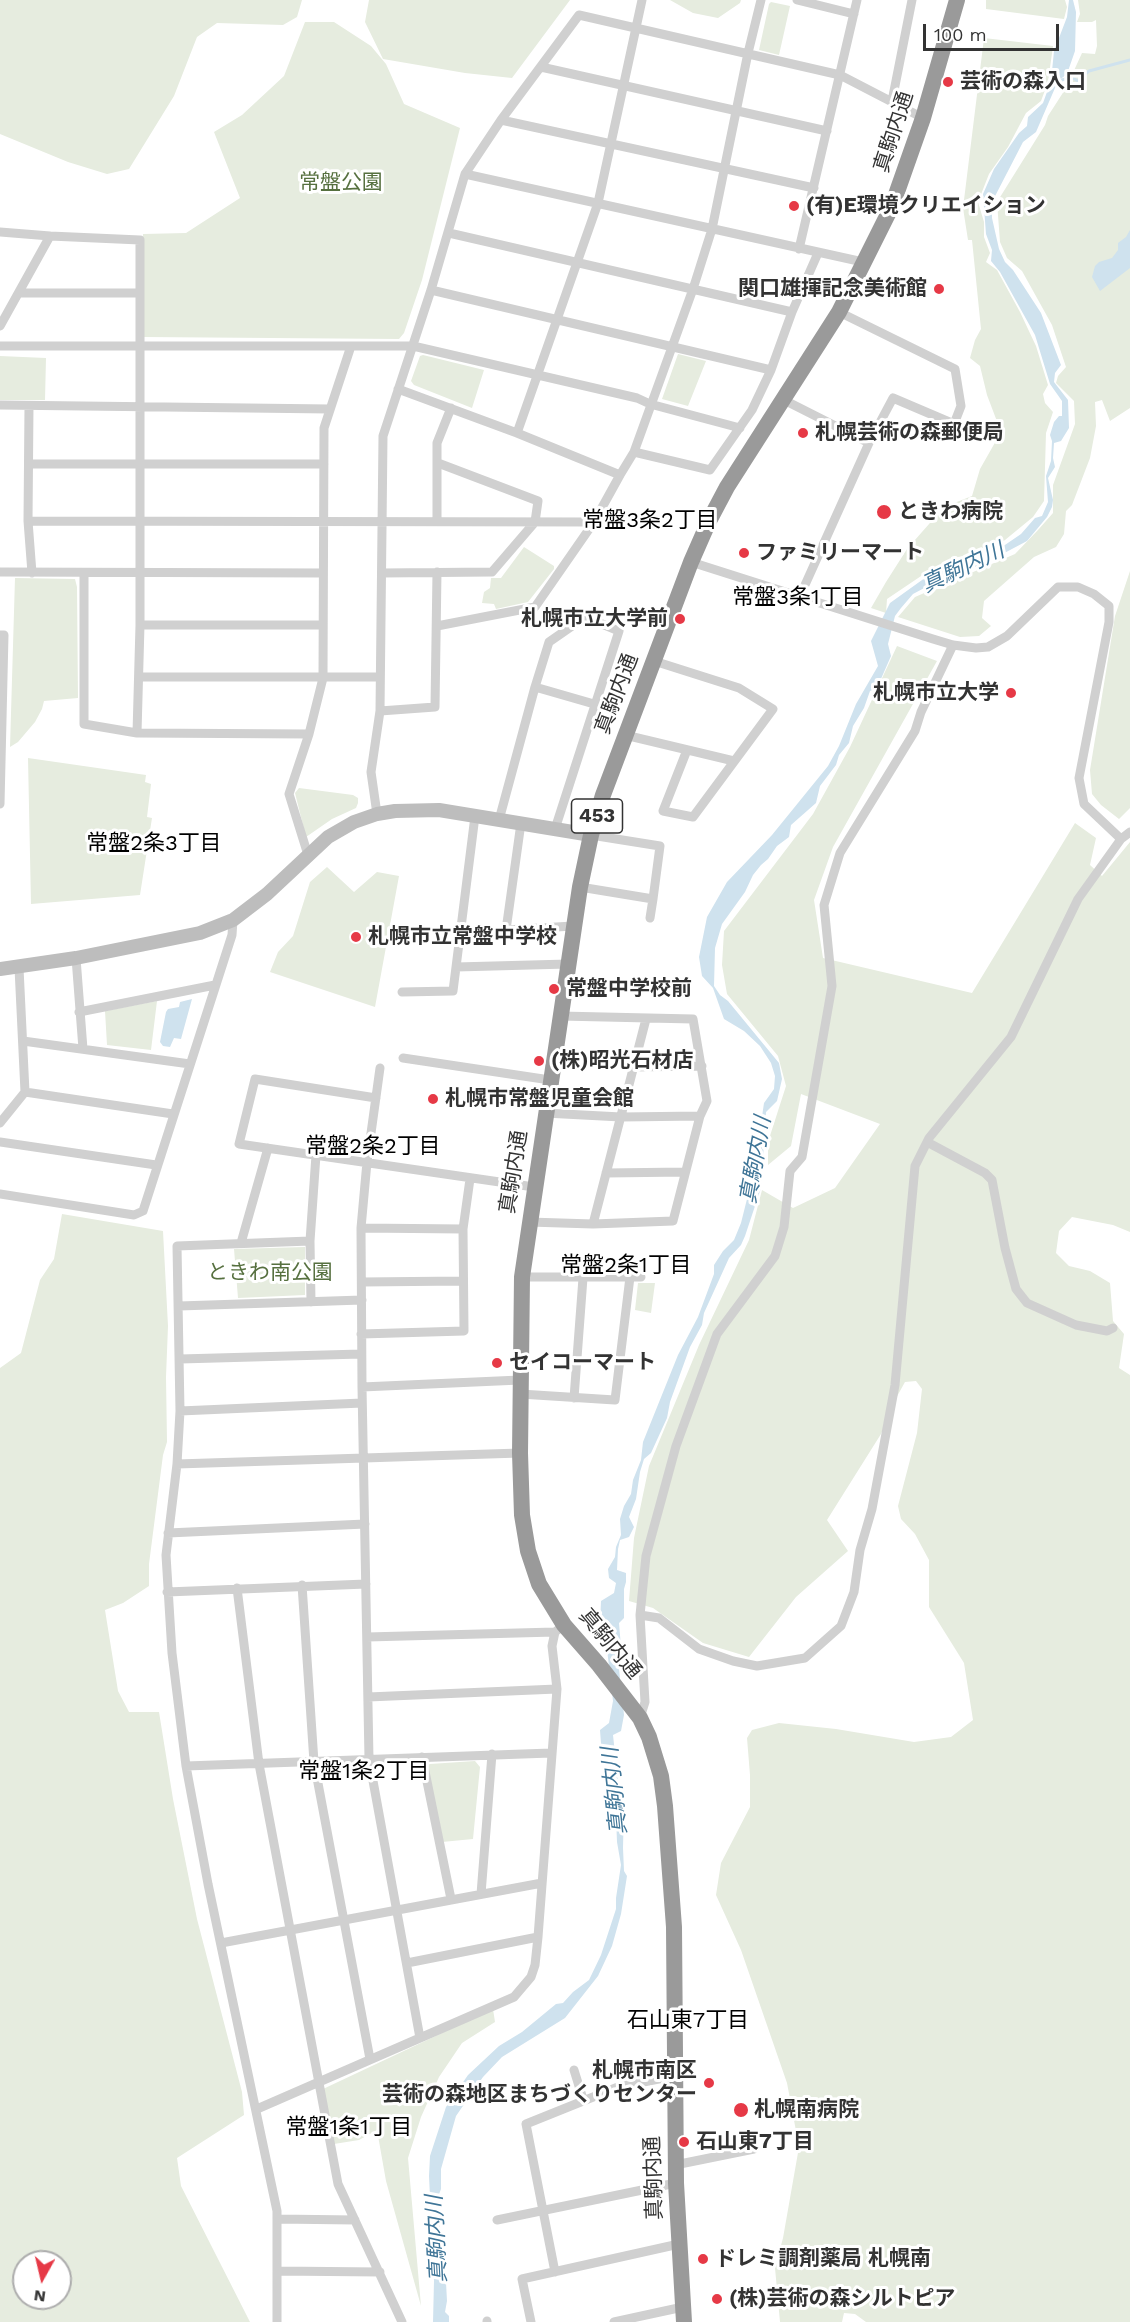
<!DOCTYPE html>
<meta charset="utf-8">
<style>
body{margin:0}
#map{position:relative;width:1130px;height:2322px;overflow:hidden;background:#fff;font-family:"Work Sans",sans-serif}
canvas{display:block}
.north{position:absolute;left:12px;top:2250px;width:60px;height:60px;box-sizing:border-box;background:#fff;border:2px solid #adadad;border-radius:50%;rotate:188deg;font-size:16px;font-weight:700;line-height:24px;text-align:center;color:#333}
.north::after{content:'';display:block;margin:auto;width:21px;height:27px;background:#e63946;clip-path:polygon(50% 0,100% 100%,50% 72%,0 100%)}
.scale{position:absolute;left:923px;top:24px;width:136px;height:27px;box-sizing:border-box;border:3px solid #333;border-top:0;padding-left:8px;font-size:18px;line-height:21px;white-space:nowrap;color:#333;-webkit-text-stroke:4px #fff;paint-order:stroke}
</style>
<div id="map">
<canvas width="1130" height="2322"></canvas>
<div class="north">N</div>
<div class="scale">100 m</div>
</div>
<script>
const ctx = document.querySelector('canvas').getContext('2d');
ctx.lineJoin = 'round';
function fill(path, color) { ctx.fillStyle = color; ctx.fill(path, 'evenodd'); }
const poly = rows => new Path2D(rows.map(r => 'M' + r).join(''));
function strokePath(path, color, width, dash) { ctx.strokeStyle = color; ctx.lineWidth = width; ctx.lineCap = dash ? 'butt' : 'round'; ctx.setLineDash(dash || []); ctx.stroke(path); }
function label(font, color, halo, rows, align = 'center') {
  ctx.font = font + ' "Work Sans","Noto Sans JP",sans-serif'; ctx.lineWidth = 6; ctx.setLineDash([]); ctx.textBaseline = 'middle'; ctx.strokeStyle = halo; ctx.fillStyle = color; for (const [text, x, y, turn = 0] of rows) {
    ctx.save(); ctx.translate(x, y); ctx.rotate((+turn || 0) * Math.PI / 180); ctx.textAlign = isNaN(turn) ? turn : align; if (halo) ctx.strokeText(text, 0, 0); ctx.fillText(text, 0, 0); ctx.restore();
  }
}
const green = poly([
 [0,0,302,0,297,17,283,25,217,23,197,37,174,96,129,169,107,174,68,162,0,134],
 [369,0,570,0,512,78,465,73,383,59,365,22],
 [670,0,741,0,740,3,718,18,693,13],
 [986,0,1065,0,1067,7,1064,19,986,9],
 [1078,0,1130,0,1130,408,1110,421,1102,400,1095,402,1096,426,1090,458,1072,505,1066,511,1064,534,1056,547,1034,557,984,601,982,618,991,626,979,636,960,637,898,617,915,597,1015,554,1038,530,1053,513,1053,485,1075,424,1074,401,1056,383,1058,376,1066,367,1052,325,1022,271,1007,258,1000,242,997,202,1045,125,1048,116,1066,88,1082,53,1095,54,1097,46,1096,20,1092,22,1077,22,1080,14],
 [771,2,790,6,779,55,759,50,769,4],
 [305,22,334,22,371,46,386,64,404,104,460,128,422,280,404,333,399,339,144,337,143,234,186,233,240,198,214,132,242,115,284,76],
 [984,38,1053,46,1048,82,1041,101,1026,113,1008,147,989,174,978,202,984,222,984,237,990,253,986,262,997,270,1020,312,1036,346,1048,385,1043,394,1045,403,1053,412,1046,433,1044,501,1033,517,1005,540,984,554,958,557,930,570,887,599,886,613,871,608,886,582,907,549,944,507,972,496,980,469,1001,432,987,395,980,366,970,358,975,340,981,329,972,240,968,240,963,208],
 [678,354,706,361,688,406,662,399],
 [423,355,484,370,472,408,414,385,411,381,420,356],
 [0,356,46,358,45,400,0,400],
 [524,547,554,566,554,569,528,602,496,609,494,604,482,603,484,592,490,588,491,578,501,578],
 [1130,571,1130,808,1119,819,1101,805,1092,794,1090,770,1115,616],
 [15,578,75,579,77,587,78,698,44,701,42,709,35,722,18,742,10,747],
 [897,646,937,661,833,847,814,900,823,958,972,993,1075,823,1096,838,1090,865,1102,876,1130,842,1130,1232,1113,1225,1072,1217,1059,1231,1056,1253,1069,1266,1090,1271,1110,1283,1113,1321,1124,1334,1119,1368,1130,1375,1130,2322,866,2322,855,2314,844,2313,842,2322,780,2322,775,2268,783,2238,799,2147,787,2083,741,1950,716,1895,721,1863,750,1807,750,1775,747,1738,752,1730,779,1723,836,1729,914,1742,951,1737,973,1720,964,1663,929,1607,929,1560,915,1534,901,1519,898,1506,917,1433,922,1389,916,1381,905,1382,895,1400,881,1434,827,1520,848,1551,796,1597,749,1657,703,1643,653,1608,629,1601,634,1538,649,1466,699,1345,749,1240,762,1190,793,1208,835,1188,880,1124,801,1094,791,1146,768,1165,768,1142,786,1086,778,1056,727,994,722,965,724,931,813,814,850,747],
 [28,758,146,775,145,782,151,784,147,817,152,818,140,895,31,904],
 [299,788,353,795,358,798,358,803,356,808,332,819,306,837,295,793],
 [327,867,354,892,377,872,399,876,375,1007,270,972,278,952,293,936,310,882],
 [157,1001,151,1050,107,1045,105,1011],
 [62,1214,163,1231,168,1326,166,1377,167,1442,163,1455,149,1564,149,1586,123,1603,105,1610,118,1691,129,1712,159,1712,173,1799,197,1919,242,2092,244,2115,177,2158,181,2186,250,2322,0,2322,0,1368,21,1353,40,1280,54,1259],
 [24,2262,60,2262,60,2298,24,2298],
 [305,1247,305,1295,238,1298,234,1249],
 [638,1283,655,1283,651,1313,635,1310],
 [475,1761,480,1767,473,1839,442,1842,426,1766,430,1764],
 [493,2009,495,2022,462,2043,439,2077,421,2117,408,2158,421,2306,386,2181,377,2130,359,2140,334,2144,323,2089]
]);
const water = poly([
 [1069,0,1073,0,1076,12,1075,51,1067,74,1058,81,1036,132,1023,142,992,202,992,218,999,249,1005,262,1013,270,1041,313,1061,365,1055,373,1054,382,1068,400,1069,428,1061,441,1054,443,1053,458,1055,467,1048,478,1053,500,1052,507,1047,517,1027,541,978,567,966,566,952,575,931,582,928,586,913,594,901,608,895,616,888,644,891,656,877,688,870,691,864,708,853,726,849,743,839,755,836,765,820,786,816,803,791,825,789,837,777,846,768,859,761,865,753,875,745,892,722,924,715,948,714,986,720,995,728,1001,779,1063,782,1079,777,1101,766,1112,761,1188,745,1236,741,1245,729,1258,704,1313,702,1325,690,1347,670,1402,667,1418,651,1453,644,1459,640,1472,636,1499,629,1517,634,1527,629,1537,620,1540,618,1549,617,1570,626,1573,626,1582,624,1589,624,1618,619,1623,621,1647,617,1651,624,1715,621,1731,613,1735,619,1790,623,1793,624,1805,623,1848,624,1871,627,1876,621,1914,612,1946,598,1976,565,2018,502,2057,483,2077,456,2116,441,2169,441,2189,438,2197,441,2251,445,2264,447,2301,445,2312,449,2316,449,2322,433,2322,434,2281,429,2176,430,2156,446,2107,468,2075,499,2046,522,2032,556,2004,563,2003,573,1992,589,1980,601,1955,616,1909,616,1898,621,1865,617,1842,615,1792,613,1775,602,1757,600,1730,609,1723,613,1701,607,1649,609,1637,600,1624,601,1601,614,1593,616,1583,609,1578,608,1569,615,1557,616,1547,621,1535,620,1519,624,1506,631,1494,633,1480,641,1460,643,1442,678,1355,698,1317,714,1274,714,1265,723,1251,734,1240,741,1223,754,1171,764,1103,774,1089,775,1076,771,1063,760,1046,744,1031,724,1019,713,988,702,976,699,957,707,917,727,882,772,835,828,766,839,746,856,704,878,666,871,641,890,603,929,575,947,565,974,557,983,557,1002,547,1021,534,1035,518,1042,516,1048,502,1046,476,1051,461,1052,441,1050,435,1054,422,1059,416,1062,416,1062,401,1050,384,1035,335,1000,272,991,261,992,250,986,234,983,194,994,169,1019,133,1027,126,1028,117,1043,103,1051,81,1054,51,1067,17],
 [1130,230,1130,268,1100,291,1092,277,1095,266,1099,262,1112,258,1118,250,1118,243,1126,237],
 [192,999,181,1039,174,1038,170,1047,163,1046,160,1042,166,1012,168,1009,179,1007,180,1002]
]);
const stream = poly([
 [1054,80,1059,81,1071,77,1078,81,1089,71,1130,60]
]);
const street = poly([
 [797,0,854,14],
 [541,67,827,131],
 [892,101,912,0],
 [501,120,814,188],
 [465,174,501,120,579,15,840,75,923,118],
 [0,232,50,236],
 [449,233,792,312],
 [799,249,857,0],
 [431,290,771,370],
 [20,293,140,293],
 [0,326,50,236,140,240,140,625,137,733],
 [0,346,413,346,637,398,650,404,740,428],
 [398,389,517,433,620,475,634,452,693,289,712,229,748,53,761,0],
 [782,399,869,443],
 [0,405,330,409],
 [29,406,28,521,32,573],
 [517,433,598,203,642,0],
 [634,452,710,470,752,410,771,370,792,312,818,253],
 [29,464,324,464],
 [437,520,437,443,451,408],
 [28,521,594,522],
 [691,562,933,639,953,645,976,648,988,647,1007,636,1058,587,1078,587,1094,594,1109,606,1109,622,1079,778,1084,804,1121,839],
 [0,572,323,573],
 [84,573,84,724,137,733,309,734],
 [382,573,492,572,535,522,538,501,438,463],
 [800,596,869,443,893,398,954,424,961,406,955,369,839,312],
 [140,625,323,625],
 [437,626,535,607,594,522,620,475],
 [0,635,4,635,0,804],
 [654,661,739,688,773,709,693,817,663,811,687,750],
 [139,677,380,677],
 [535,687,594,704],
 [380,711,435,707,437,572],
 [625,735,734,761],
 [377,814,371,772,380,711,383,436,431,290,465,174,863,262],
 [499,820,535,687,549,642,585,617,619,631,555,829],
 [521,823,506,930,573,926],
 [308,855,289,794,309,734,323,678,324,428,351,346],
 [580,887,653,899,660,846,591,835],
 [650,918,653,899],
 [76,958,83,1049],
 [456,967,568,964],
 [402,992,453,991,475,816],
 [79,1012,215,985],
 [23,1041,190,1064],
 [403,1058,550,1080],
 [634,1067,702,1066],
 [380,1068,367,1162,361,1228,362,1387,369,1759,420,2038],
 [25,1092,173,1114],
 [376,1098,255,1079,239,1144,534,1187],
 [545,1113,621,1117,700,1116],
 [0,1123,25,1092,19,968],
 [0,1142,156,1165],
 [927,1142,985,1173,992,1180,1005,1248,1016,1289,1027,1303,1076,1325,1107,1331,1113,1328],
 [606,1173,685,1172],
 [0,1194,134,1215,143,1211,232,935,233,920],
 [529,1222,593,1224,673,1221,700,1116,707,1101,693,1019,560,1016],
 [593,1224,646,1019],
 [361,1228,463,1229],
 [241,1243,268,1148],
 [522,1277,641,1277],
 [362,1282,463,1281],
 [311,1302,310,1241,316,1155],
 [179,1306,362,1300],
 [361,1334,464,1331,463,1229,470,1179],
 [180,1359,361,1354],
 [362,1387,520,1380],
 [520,1394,615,1400,630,1277],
 [574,1398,583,1278],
 [180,1411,362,1403],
 [177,1464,520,1453],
 [168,1533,365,1524],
 [302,1585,314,1762,370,2059],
 [237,1588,259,1764,338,2184,402,2322],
 [167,1592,366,1584],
 [640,1615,659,1618,699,1649,733,1661,757,1666,805,1658,841,1626,854,1592,860,1550,872,1509,895,1385,915,1166,929,1138,1011,1037,1078,899,1121,839,1130,832],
 [367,1637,555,1632],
 [368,1697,557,1689],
 [640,1718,645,1702,640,1615,646,1556,676,1446,717,1334,775,1256,784,1227,790,1171,802,1157,832,986,824,905,840,853,915,731,921,712,953,645],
 [422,1757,451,1899],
 [186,1766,551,1753],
 [481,1894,492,1754],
 [221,1943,542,1883],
 [407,1963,538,1937],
 [574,2070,583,2099],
 [257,2109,514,1997,531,1977,535,1965,538,1937,557,1689,552,1646,555,1632,564,1625],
 [675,2165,754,2149],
 [277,2219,355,2220],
 [497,2220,676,2183],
 [277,2271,380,2272],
 [555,2272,526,2124,618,2087,674,2076],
 [487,2321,487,2322],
 [277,2322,277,2211,208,1884,186,1766,172,1653,166,1555,177,1464,180,1411,177,1246,310,1241],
 [531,2322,522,2279,679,2244],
 [614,2322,683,2307]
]);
const secondary = poly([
 [0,969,76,958,200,933,233,920,267,894,328,837,354,822,377,814,395,811,439,810,591,835]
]);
const highway = poly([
 [684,2322,676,2183,674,1927,665,1806,661,1776,649,1737,640,1718,599,1665,564,1625,539,1584,528,1551,522,1515,520,1453,522,1277,580,887,591,835,603,795,691,562,709,521,727,487,839,312,892,206,923,118,957,0]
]);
const markers = [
 [948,82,6,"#e63946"],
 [794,206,6,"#e63946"],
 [939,289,6,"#e63946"],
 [803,433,6,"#e63946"],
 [884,512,8,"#e63946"],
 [744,553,6,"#e63946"],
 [680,619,6,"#e63946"],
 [1011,693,6,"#e63946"],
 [356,937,6,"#e63946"],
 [554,989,6,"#e63946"],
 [539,1061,6,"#e63946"],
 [433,1099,6,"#e63946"],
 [497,1363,6,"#e63946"],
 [709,2083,6,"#e63946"],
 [741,2110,8,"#e63946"],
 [684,2142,6,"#e63946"],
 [703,2259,6,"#e63946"],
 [717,2299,6,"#e63946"]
];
const shields = [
 [597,816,51]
];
const shieldNames = [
 ["453",597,816]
];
const poiNames = [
 ["芸術の森入口",960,82],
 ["(有)E環境クリエイション",806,206],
 ["関口雄揮記念美術館",927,289,"right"],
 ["札幌芸術の森郵便局",815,433],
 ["ときわ病院",898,512],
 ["ファミリーマート",756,553],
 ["札幌市立大学前",668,619,"right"],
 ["札幌市立大学",999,693,"right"],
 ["札幌市立常盤中学校",368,937],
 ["常盤中学校前",566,989],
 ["(株)昭光石材店",551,1061],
 ["札幌市常盤児童会館",445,1099],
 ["セイコーマート",509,1363],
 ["札幌市南区",697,2071,"right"],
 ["芸術の森地区まちづくりセンター",697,2095,"right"],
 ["札幌南病院",754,2110],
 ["石山東7丁目",696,2142],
 ["ドレミ調剤薬局 札幌南",715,2259],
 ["(株)芸術の森シルトピア",729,2299]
];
const streetNames = [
 ["真駒内通",894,132,-72],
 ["真駒内通",617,694,-69],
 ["真駒内通",514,1172,-81],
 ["真駒内通",610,1644,50],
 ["真駒内通",654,2178,-92]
];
const parkNames = [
 ["常盤公園",341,183],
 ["ときわ南公園",270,1273]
];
const neighbourhoodNames = [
 ["常盤3条2丁目",650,521],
 ["常盤3条1丁目",798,598],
 ["常盤2条3丁目",154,844],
 ["常盤2条2丁目",373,1147],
 ["常盤2条1丁目",626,1266],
 ["常盤1条2丁目",364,1772],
 ["石山東7丁目",688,2021],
 ["常盤1条1丁目",349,2128]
];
const waterNames = [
 ["真駒内川",963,568,-25],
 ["真駒内川",756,1160,-80],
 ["真駒内川",615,1791,-96],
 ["真駒内川",437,2239,-93]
];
fill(green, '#e6ecdf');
fill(water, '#cfe2ee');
strokePath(stream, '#cfe2ee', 3);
strokePath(street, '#d0d0d0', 9);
strokePath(secondary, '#bdbdbd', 14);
strokePath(highway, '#9a9a9a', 16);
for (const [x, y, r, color] of markers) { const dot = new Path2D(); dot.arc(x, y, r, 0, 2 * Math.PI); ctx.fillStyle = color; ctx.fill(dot); strokePath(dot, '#fff', 2); }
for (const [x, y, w] of shields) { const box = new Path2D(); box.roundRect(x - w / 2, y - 17, w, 34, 4.5); ctx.fillStyle = '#fff'; ctx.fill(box); strokePath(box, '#333', 1.5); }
label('bold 20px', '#333', null, shieldNames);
label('bold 21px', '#333', '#fff', poiNames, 'left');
label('21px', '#333', '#fff', streetNames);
label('21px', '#56703f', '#fff', parkNames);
label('22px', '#000', '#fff', neighbourhoodNames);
label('italic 22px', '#3f7597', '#fff', waterNames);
</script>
